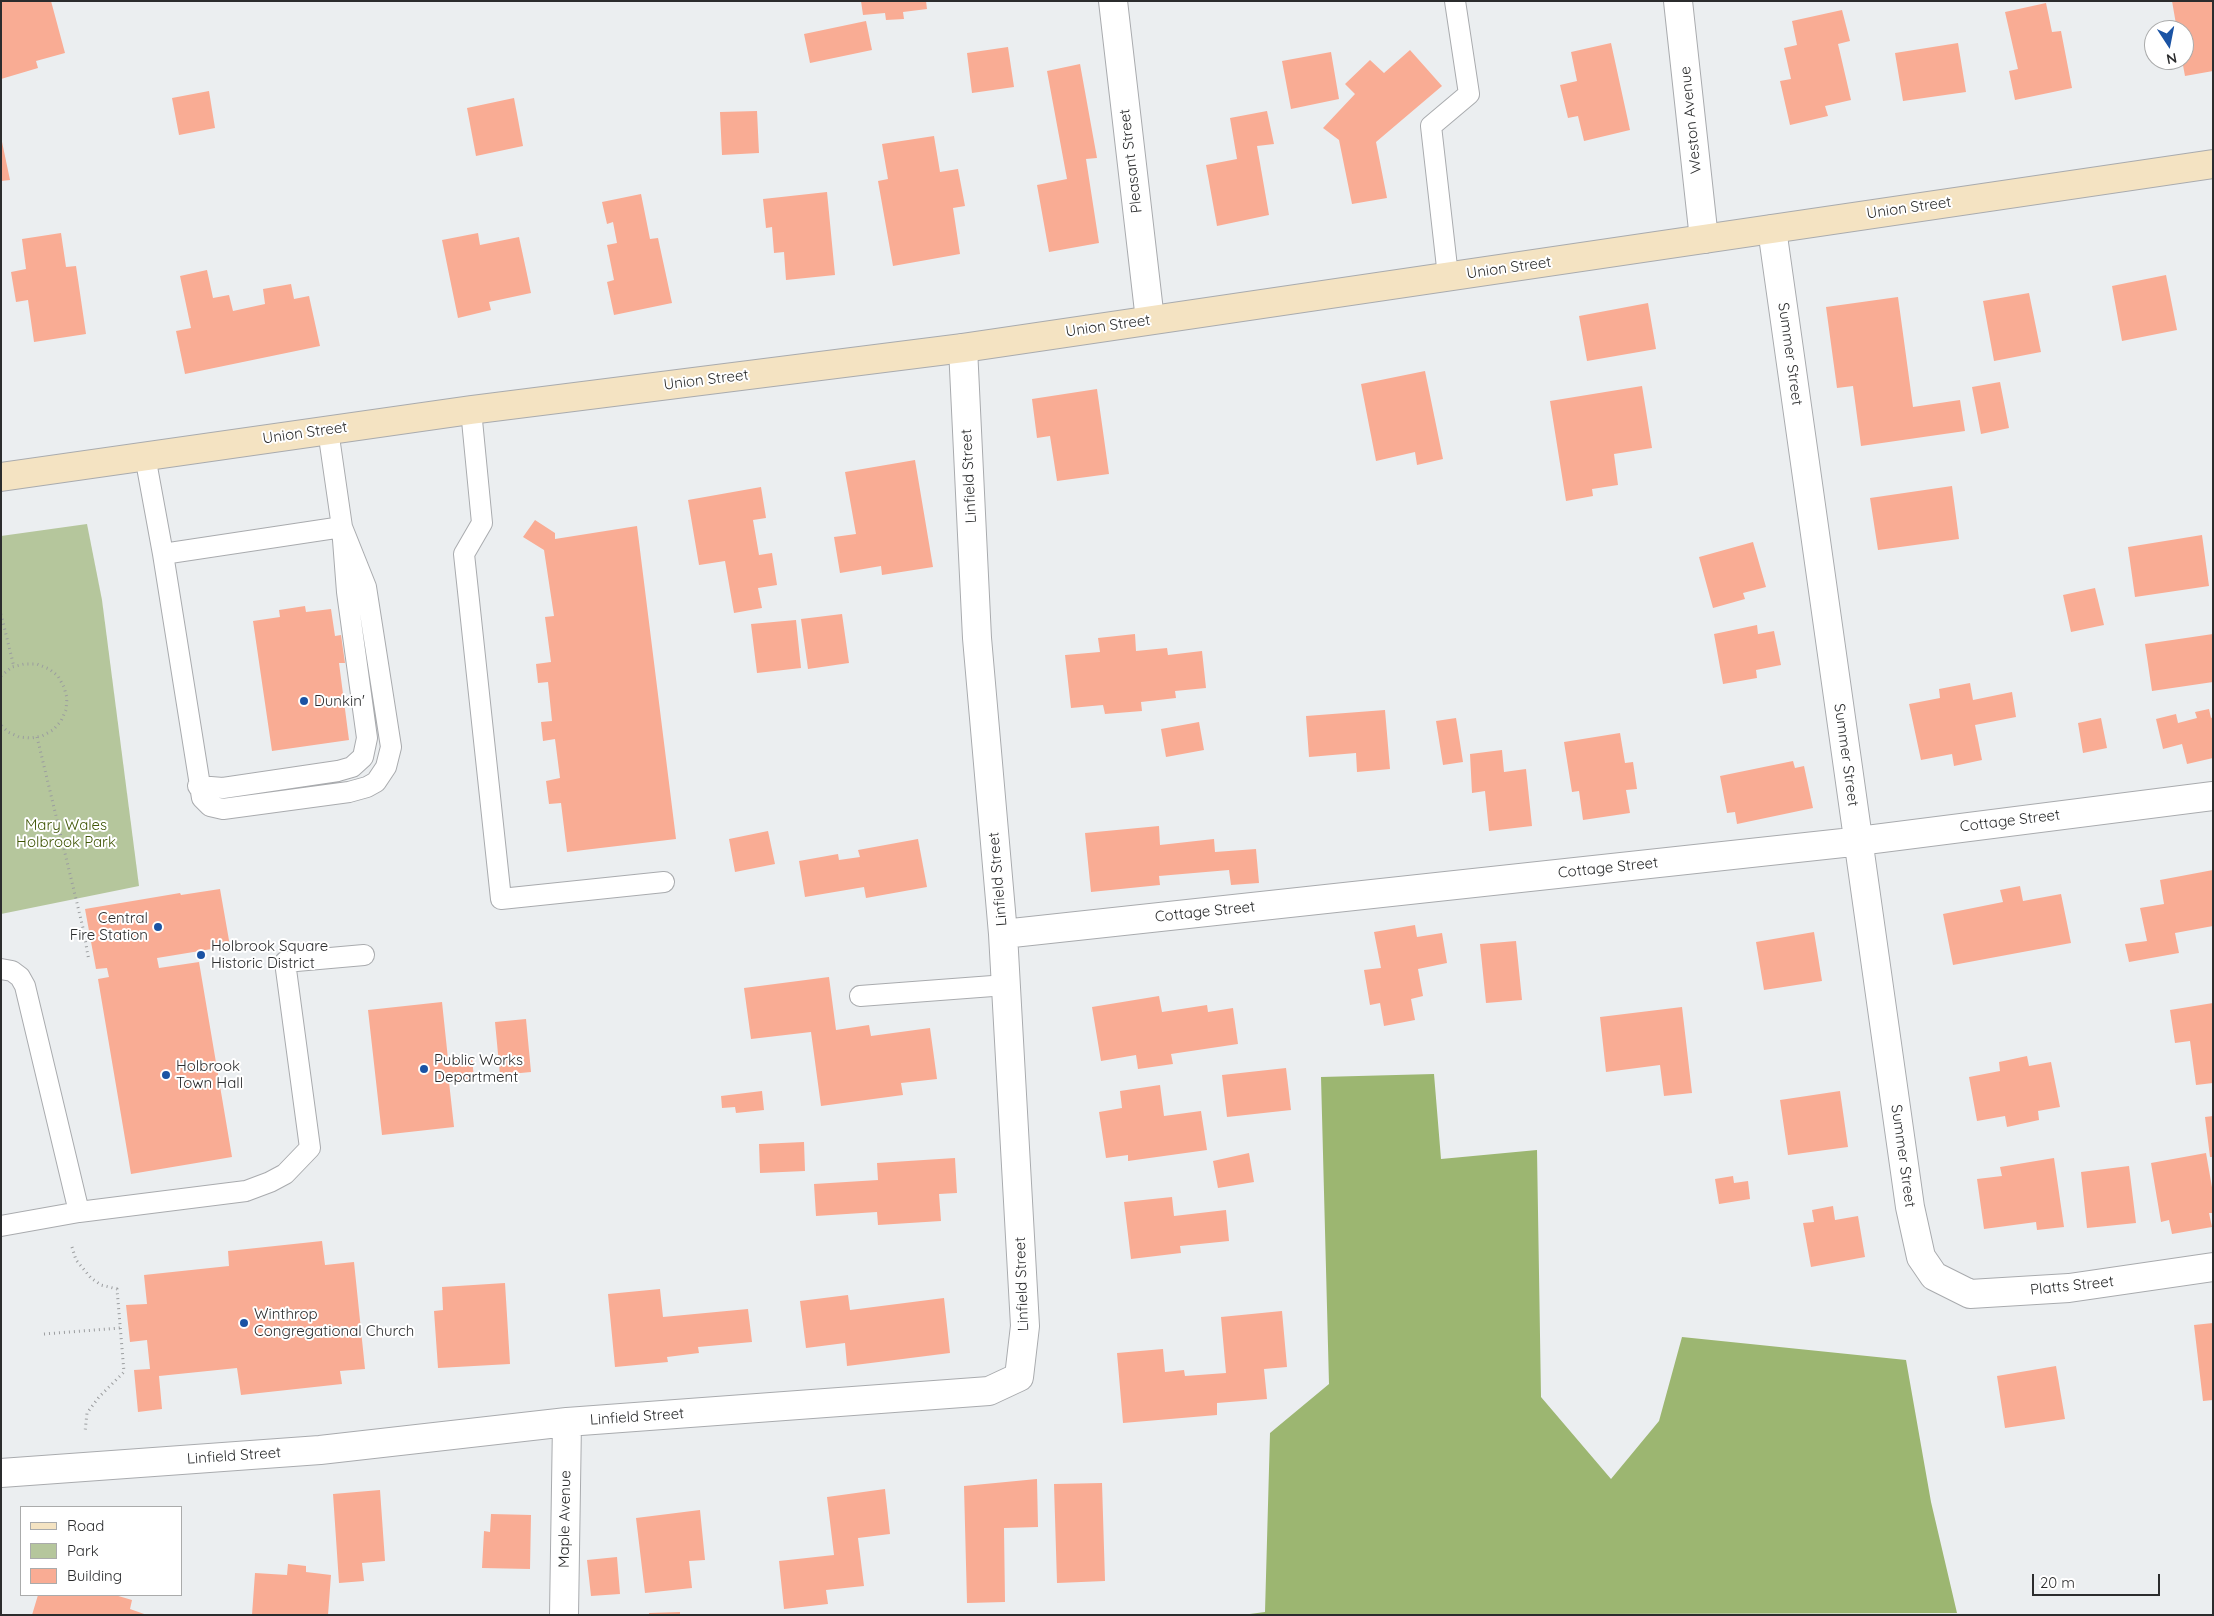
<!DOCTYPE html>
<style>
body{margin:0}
#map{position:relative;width:2214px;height:1616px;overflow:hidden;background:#ebeef0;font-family:Quicksand,sans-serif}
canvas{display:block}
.frame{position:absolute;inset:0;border:2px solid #2b2c2d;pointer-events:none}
.legend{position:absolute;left:20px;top:1506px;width:162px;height:90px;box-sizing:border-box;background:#fff;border:1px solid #aaabab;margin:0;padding:6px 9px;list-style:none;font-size:15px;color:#2b2c2d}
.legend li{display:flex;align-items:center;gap:10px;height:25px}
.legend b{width:25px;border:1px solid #aaabab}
.north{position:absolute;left:2144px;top:20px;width:50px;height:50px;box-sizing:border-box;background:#fff;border:1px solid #aaabab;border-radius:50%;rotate:169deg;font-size:14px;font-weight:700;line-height:20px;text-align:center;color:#2b2c2d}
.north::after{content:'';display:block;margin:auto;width:18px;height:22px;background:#1a53a4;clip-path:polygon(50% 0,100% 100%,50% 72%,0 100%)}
.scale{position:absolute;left:2032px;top:1574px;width:128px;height:22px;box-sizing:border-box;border:2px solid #2b2c2d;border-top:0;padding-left:6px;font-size:15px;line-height:18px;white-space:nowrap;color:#2b2c2d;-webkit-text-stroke:4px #fff;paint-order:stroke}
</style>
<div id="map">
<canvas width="2214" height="1616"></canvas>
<div class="frame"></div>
<ul class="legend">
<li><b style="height:6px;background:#f4e3c2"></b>Road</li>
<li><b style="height:14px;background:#b5c69c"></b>Park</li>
<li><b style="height:14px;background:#f9ac94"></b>Building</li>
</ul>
<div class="north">N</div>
<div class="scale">20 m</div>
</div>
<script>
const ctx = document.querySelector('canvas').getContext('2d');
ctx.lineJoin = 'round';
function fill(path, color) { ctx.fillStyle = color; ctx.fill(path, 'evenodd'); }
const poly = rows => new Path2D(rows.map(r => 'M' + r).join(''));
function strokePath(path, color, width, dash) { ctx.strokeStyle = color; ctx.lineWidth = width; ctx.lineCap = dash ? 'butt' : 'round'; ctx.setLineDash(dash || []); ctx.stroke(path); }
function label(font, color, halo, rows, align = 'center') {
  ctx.font = font + ' Quicksand,sans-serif'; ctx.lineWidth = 4; ctx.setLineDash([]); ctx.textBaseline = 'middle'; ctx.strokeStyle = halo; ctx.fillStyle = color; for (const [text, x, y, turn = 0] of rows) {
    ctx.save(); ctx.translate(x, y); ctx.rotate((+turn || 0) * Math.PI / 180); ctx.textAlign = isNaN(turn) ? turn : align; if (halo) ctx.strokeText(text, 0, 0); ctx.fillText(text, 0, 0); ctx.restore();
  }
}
const green = poly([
 [87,524,102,600,139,886,1,914,1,536]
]);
const forest = poly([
 [1434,1074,1441,1159,1537,1150,1541,1397,1611,1479,1659,1421,1682,1337,1906,1360,1931,1502,1957,1613,1242,1615,1265,1612,1270,1433,1329,1384,1321,1077]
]);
const building = poly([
 [1,1,51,1,65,53,36,61,38,68,1,79],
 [861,1,926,1,927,9,903,12,904,19,886,20,885,13,863,15],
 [2172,1,2213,1,2213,71,2185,76,2182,60,2184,60,2184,30,2177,30],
 [2046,3,2052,32,2061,31,2072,88,2015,100,2009,71,2018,69,2005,12],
 [1842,10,1850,41,1838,44,1851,100,1825,106,1828,116,1790,125,1780,81,1791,79,1784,48,1797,45,1792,21],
 [866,21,872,50,810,63,804,34],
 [1611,43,1630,130,1584,141,1578,116,1568,118,1560,85,1577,81,1571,52],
 [1958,43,1966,92,1903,101,1895,53],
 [1008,47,1014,87,972,93,967,53],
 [1410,50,1442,86,1376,142,1387,198,1352,204,1339,140,1323,128,1355,94,1345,84,1370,60,1384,73],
 [1331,52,1339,99,1291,109,1282,61],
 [1080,64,1097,158,1086,159,1099,243,1049,252,1037,185,1067,179,1047,71],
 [209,91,215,128,179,135,172,98],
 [514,98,523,146,476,156,467,108],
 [757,111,759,153,722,155,720,112],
 [1267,111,1274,144,1257,146,1269,215,1217,226,1206,165,1237,159,1230,118],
 [934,136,940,172,958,169,965,206,953,208,960,254,893,266,878,181,888,179,882,144],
 [1,137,10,180,1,181],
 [827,192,835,275,786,280,784,252,774,253,772,227,766,228,763,199],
 [641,194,650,239,658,238,672,303,614,315,607,282,614,280,607,245,617,243,613,222,607,224,602,202],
 [61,233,66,267,76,266,86,334,34,342,28,300,16,302,11,272,26,269,22,239],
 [478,233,480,245,519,237,531,293,489,302,491,310,458,318,442,240],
 [207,270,213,298,229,295,233,311,265,304,263,289,291,284,294,299,309,296,320,346,185,374,176,331,191,328,180,276],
 [2166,275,2177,330,2122,341,2112,286],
 [2029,293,2041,352,1994,361,1983,301],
 [1898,297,1913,407,1960,400,1965,431,1861,446,1853,386,1837,388,1826,307],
 [1648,303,1656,349,1587,361,1579,316],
 [1425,371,1443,459,1417,465,1415,452,1376,461,1361,384],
 [2000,382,2009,428,1981,434,1972,387],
 [1642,386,1652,448,1614,454,1618,485,1592,489,1593,496,1566,501,1550,401],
 [1097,389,1109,474,1057,481,1050,436,1037,438,1032,399],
 [915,460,933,567,882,575,881,566,840,573,834,537,856,534,845,472],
 [1952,486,1959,539,1878,550,1870,498],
 [761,487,766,518,753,520,759,555,772,553,777,585,758,588,762,608,734,613,725,561,699,565,688,500],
 [535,520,555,533,555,539,637,526,676,839,567,852,561,803,549,804,546,781,560,778,555,739,543,741,541,722,552,721,548,682,538,683,536,664,551,662,545,617,554,616,544,550,523,537],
 [2202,535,2209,586,2135,597,2128,547],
 [1753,542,1766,587,1743,593,1745,599,1713,608,1699,557],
 [2095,588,2104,625,2071,632,2063,595],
 [305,606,306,612,331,609,335,636,341,635,345,663,339,663,349,740,272,751,253,621,280,617,279,610],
 [842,614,849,663,808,669,801,619],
 [796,620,801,668,757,673,751,624],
 [1757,625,1758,634,1774,631,1781,665,1756,670,1757,678,1723,684,1714,634],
 [1135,634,1136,651,1167,648,1168,655,1202,651,1206,688,1175,691,1176,698,1141,702,1142,711,1105,714,1103,705,1071,708,1065,655,1100,652,1098,638],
 [2213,634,2213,682,2152,691,2145,644],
 [1970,683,1973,700,2012,692,2016,717,1975,725,1982,760,1954,766,1952,754,1921,760,1909,704,1940,698,1939,689],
 [2209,709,2211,718,2213,717,2213,758,2187,764,2182,744,2163,749,2156,719,2176,714,2178,723,2197,718,2195,712],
 [1385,710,1390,769,1357,772,1356,753,1309,757,1306,716],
 [1456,718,1463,762,1443,765,1436,721],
 [2101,718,2107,748,2083,753,2078,723],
 [1199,722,1204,750,1166,757,1161,729],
 [1620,733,1625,763,1633,762,1637,789,1626,790,1630,813,1583,820,1579,791,1572,792,1564,742],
 [1502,750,1504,772,1526,769,1532,826,1489,831,1485,791,1472,793,1470,754],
 [1793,761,1795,768,1804,766,1813,808,1737,824,1735,812,1727,813,1720,776],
 [1159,826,1160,845,1214,839,1215,852,1256,849,1259,883,1231,885,1229,870,1159,876,1160,885,1091,892,1085,833],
 [768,831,775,864,735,872,729,839],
 [918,839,927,887,866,898,864,887,805,897,799,861,838,854,839,860,860,857,858,850],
 [2213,870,2213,926,2175,933,2179,953,2129,962,2125,944,2147,941,2140,908,2164,904,2160,880],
 [2020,886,2023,901,2061,894,2071,943,1953,965,1943,914,2003,902,2000,890],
 [220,889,230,946,157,958,159,968,199,962,232,1157,131,1174,98,979,109,977,107,968,96,969,85,909,180,893,181,895],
 [1415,925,1417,937,1442,933,1447,963,1418,969,1423,996,1411,999,1415,1020,1384,1026,1380,1003,1370,1005,1364,970,1381,968,1374,932],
 [1814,932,1822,981,1764,990,1756,942],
 [1516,941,1522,1000,1486,1003,1480,944],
 [829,977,836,1030,869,1025,871,1036,930,1028,937,1079,901,1083,903,1095,821,1106,811,1032,751,1039,744,988],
 [1159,996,1162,1012,1207,1005,1208,1012,1233,1008,1238,1044,1171,1054,1173,1064,1138,1069,1136,1055,1101,1061,1092,1007],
 [442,1002,448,1059,472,1057,474,1079,449,1082,454,1127,382,1135,368,1010],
 [2213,1003,2213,1083,2196,1085,2190,1041,2175,1043,2170,1010],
 [1682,1007,1692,1093,1664,1096,1660,1065,1606,1072,1600,1017],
 [526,1019,531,1072,500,1075,495,1022],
 [2027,1056,2029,1066,2051,1062,2060,1107,2038,1111,2039,1120,2007,1127,2005,1116,1977,1121,1969,1077,2000,1071,1999,1062],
 [1286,1068,1291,1110,1227,1117,1222,1075],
 [1160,1085,1164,1116,1201,1111,1207,1150,1128,1161,1128,1155,1106,1158,1099,1112,1122,1108,1120,1091],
 [762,1091,764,1110,736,1113,735,1107,722,1108,721,1096],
 [1840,1091,1848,1147,1788,1155,1780,1100],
 [2213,1116,2213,1157,2210,1157,2205,1117],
 [804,1142,805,1171,760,1173,759,1144],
 [1249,1153,1254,1182,1218,1188,1213,1161],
 [2206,1153,2213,1193,2213,1213,2209,1213,2212,1227,2172,1234,2169,1220,2161,1222,2151,1163],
 [955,1158,957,1193,939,1194,941,1221,878,1225,877,1212,816,1216,814,1184,878,1180,877,1163],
 [2054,1158,2064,1227,2037,1230,2036,1222,1984,1229,1977,1179,2002,1176,2000,1167],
 [2129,1166,2136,1223,2087,1228,2081,1172],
 [1733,1176,1734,1183,1748,1181,1750,1199,1719,1204,1715,1179],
 [1172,1197,1174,1216,1226,1210,1229,1241,1180,1246,1181,1253,1131,1259,1124,1202],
 [1833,1206,1835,1220,1858,1216,1865,1257,1811,1267,1803,1223,1814,1222,1812,1210],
 [322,1241,325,1265,354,1262,365,1369,340,1371,342,1384,241,1395,237,1368,159,1376,162,1409,138,1412,134,1370,150,1369,147,1340,130,1342,126,1305,147,1304,144,1275,229,1266,228,1251],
 [505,1283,510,1364,438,1368,434,1311,443,1310,442,1287],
 [660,1289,663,1317,748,1309,752,1342,698,1347,699,1353,667,1357,668,1362,615,1367,608,1294],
 [848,1295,850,1310,944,1298,950,1353,847,1366,845,1343,806,1348,800,1301],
 [1282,1311,1287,1367,1264,1369,1267,1399,1217,1403,1217,1415,1123,1423,1117,1353,1163,1349,1165,1372,1184,1370,1185,1376,1226,1373,1221,1317],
 [2213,1323,2213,1400,2203,1401,2194,1325],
 [2056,1366,2065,1419,2005,1428,1997,1376],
 [1037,1479,1038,1527,1004,1528,1005,1602,967,1603,964,1486],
 [1102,1483,1105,1581,1057,1583,1054,1484],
 [885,1489,890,1534,858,1538,864,1586,826,1590,828,1604,784,1609,779,1561,834,1555,827,1497],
 [380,1490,385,1561,362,1563,364,1581,339,1583,333,1494],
 [700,1510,705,1560,689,1561,692,1588,645,1593,636,1518],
 [491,1514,531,1515,530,1569,482,1568,484,1531,490,1532],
 [617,1557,620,1594,591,1596,587,1560],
 [288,1564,306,1566,306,1572,331,1575,328,1615,252,1615,255,1573,287,1575],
 [38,1595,115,1595,132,1600,130,1609,147,1615,32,1615],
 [680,1612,680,1615,649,1615,649,1613]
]);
const path = poly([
 [1,614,14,667],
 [1,676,12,667,24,664,37,664,49,669,58,676,64,687,67,698,66,710,61,721,53,730,42,736,31,738,19,737,8,732,1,725],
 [37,737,83,928,89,961],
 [72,1247,76,1260,91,1278,101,1285,117,1289,124,1372,99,1397,87,1413,85,1432],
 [44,1334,120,1328]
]);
const lane = poly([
 [1448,276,1431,126,1469,94,1455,1],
 [471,410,482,523,464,554,501,899,664,882],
 [145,456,163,554,202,798,210,806,223,809,349,792,367,787,376,782,386,767,391,747,366,587,342,527,328,430],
 [163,554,342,527,347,592,367,738,363,757,352,767,338,771,223,788,198,786],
 [1,969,12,971,20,977,25,986,79,1212],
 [860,996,1006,985],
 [1,1226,79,1212,246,1191,270,1182,285,1174,310,1148,285,962,364,955]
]);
const street = poly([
 [1113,1,1150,320],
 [1678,1,1704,239],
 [1772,229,1910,1207,1921,1257,1934,1276,1970,1294,2069,1288,2213,1267],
 [1003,934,1843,843,2213,796],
 [1,1473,320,1450,567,1422,989,1391,1019,1377,1025,1326,1003,934,977,638,963,348],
 [564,1615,567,1422]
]);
const secondary = poly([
 [1,477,471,410,963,348,2213,164]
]);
const markers = [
 [304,701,5,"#1a53a4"],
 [158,927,5,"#1a53a4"],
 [201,955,5,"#1a53a4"],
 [424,1069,5,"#1a53a4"],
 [166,1075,5,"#1a53a4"],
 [244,1323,5,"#1a53a4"]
];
const streetNames = [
 ["Weston Avenue",1691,120,-96],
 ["Pleasant Street",1131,161,-97],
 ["Union Street",1909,208,-8],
 ["Union Street",1509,268,-8],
 ["Union Street",1108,326,-8],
 ["Summer Street",1790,354,82],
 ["Union Street",706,380,-7],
 ["Union Street",305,433,-8],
 ["Linfield Street",969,476,-93],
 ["Summer Street",1846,755,82],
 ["Cottage Street",2010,821,-7],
 ["Cottage Street",1608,868,-6],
 ["Linfield Street",998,879,-95],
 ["Cottage Street",1205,912,-6],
 ["Summer Street",1903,1156,82],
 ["Linfield Street",1022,1284,-92],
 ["Platts Street",2072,1286,-6],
 ["Linfield Street",637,1417,-4],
 ["Linfield Street",234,1456,-4],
 ["Maple Avenue",565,1519,-89]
];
const poiNames = [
 ["Dunkin'",314,701],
 ["Central",148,918,"right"],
 ["Fire Station",148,935,"right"],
 ["Holbrook Square",211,946],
 ["Historic District",211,963],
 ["Public Works",434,1060],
 ["Department",434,1077],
 ["Holbrook",176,1066],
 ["Town Hall",176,1083],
 ["Winthrop",254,1314],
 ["Congregational Church",254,1331]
];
const parkNames = [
 ["Mary Wales",66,825],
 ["Holbrook Park",66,842]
];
fill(green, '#b5c69c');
fill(forest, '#9cb671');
fill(building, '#f9ac94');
strokePath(lane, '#a9abae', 22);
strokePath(street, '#a9abae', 30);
strokePath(secondary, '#a9abae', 30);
strokePath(path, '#9b9d9f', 3, [1, 4]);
strokePath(lane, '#fff', 20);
strokePath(street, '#fff', 28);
strokePath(secondary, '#f4e3c2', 28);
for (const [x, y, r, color] of markers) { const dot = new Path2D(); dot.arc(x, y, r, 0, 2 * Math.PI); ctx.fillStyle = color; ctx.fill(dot); strokePath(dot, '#fff', 2); }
label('15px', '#2b2c2d', '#fff', streetNames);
label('15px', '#2b2c2d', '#fff', poiNames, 'left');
label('15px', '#3f5505', '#fff', parkNames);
</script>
